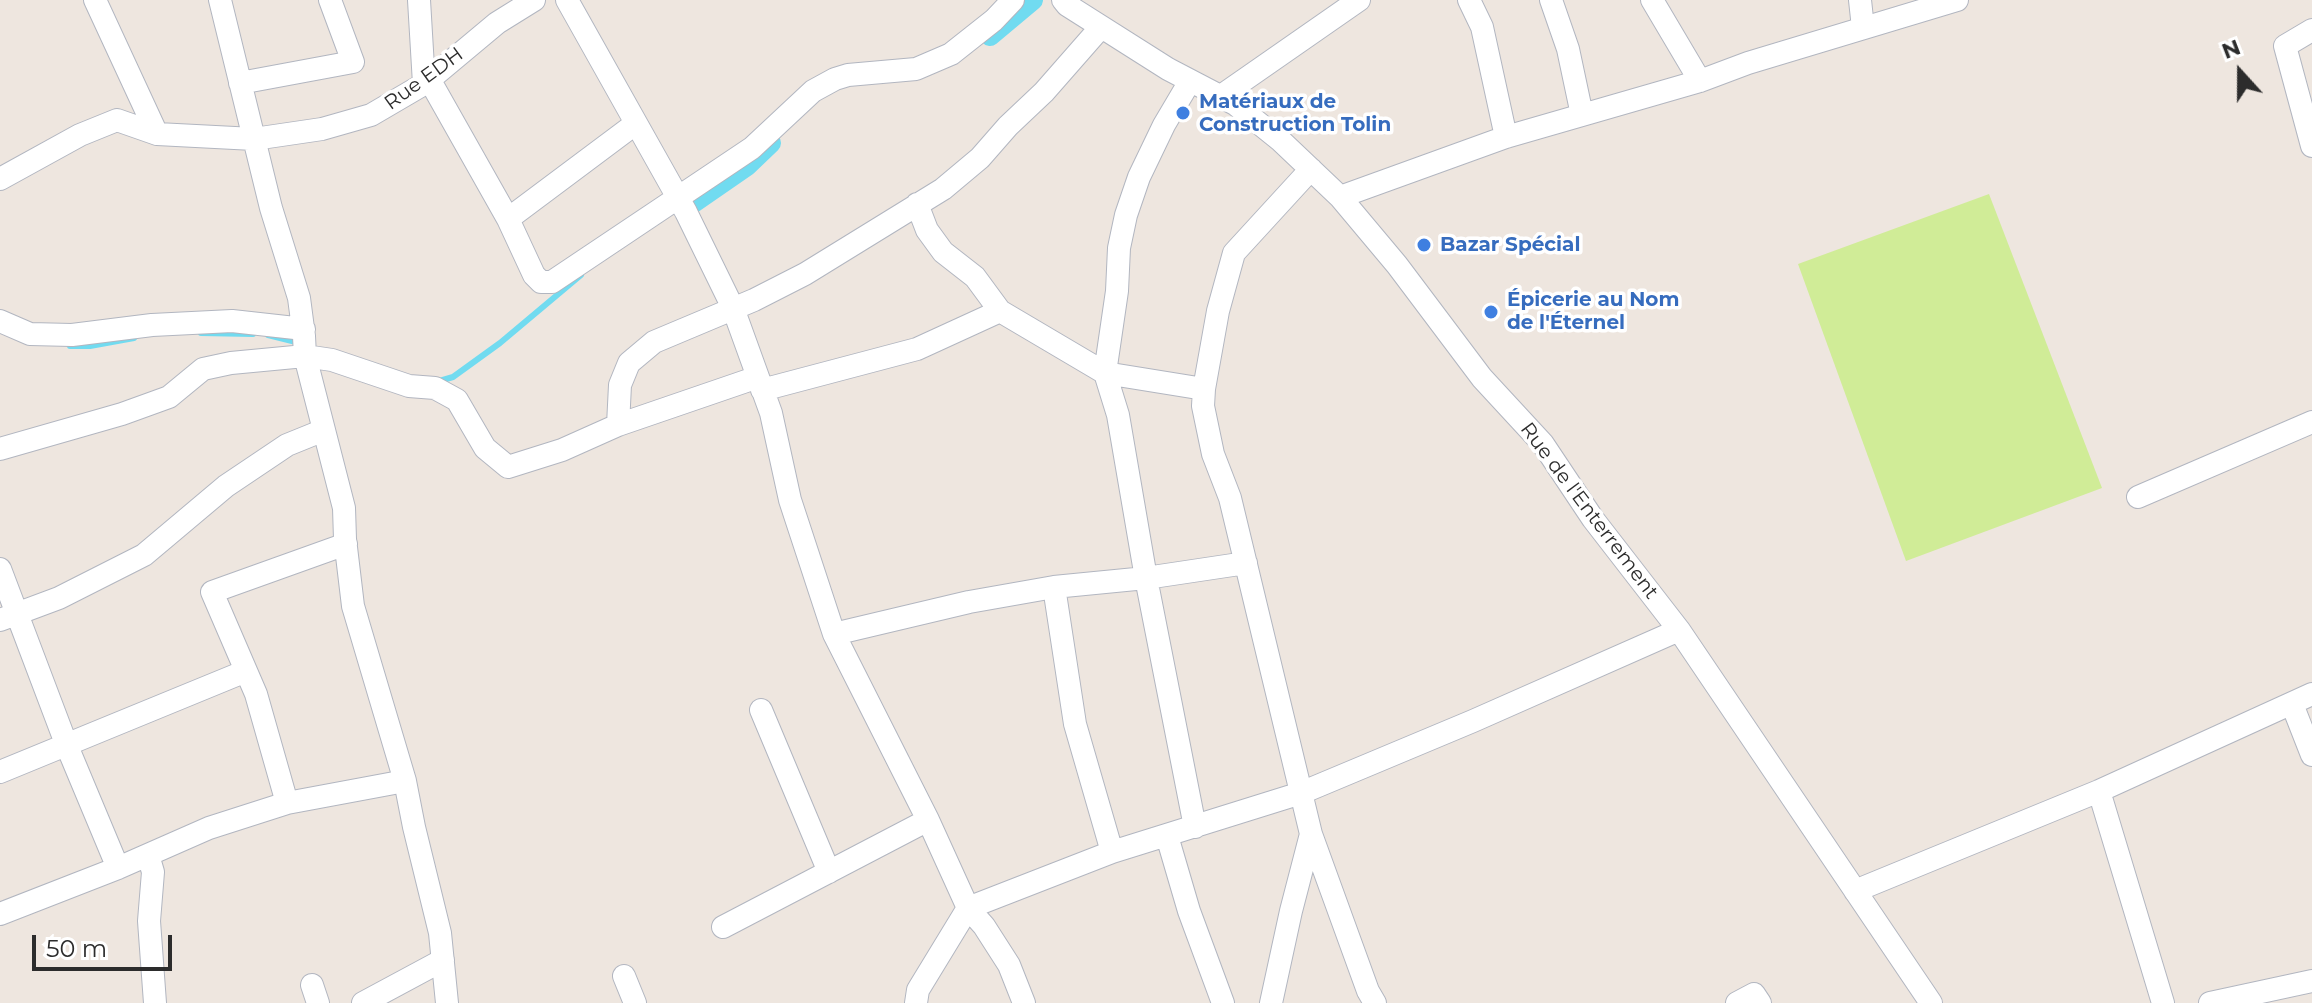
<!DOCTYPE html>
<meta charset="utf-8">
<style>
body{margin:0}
#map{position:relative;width:2312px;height:1003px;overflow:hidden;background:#eee6df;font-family:Montserrat,sans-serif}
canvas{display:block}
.north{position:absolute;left:2200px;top:32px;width:80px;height:80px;-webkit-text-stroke:6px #fff;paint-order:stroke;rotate:339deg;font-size:22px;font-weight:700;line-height:32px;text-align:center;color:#2c2c2c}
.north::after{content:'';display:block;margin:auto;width:28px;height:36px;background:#2c2c2c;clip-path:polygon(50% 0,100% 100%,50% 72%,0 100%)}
.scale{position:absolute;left:32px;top:935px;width:140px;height:36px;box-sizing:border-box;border:4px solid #2c2c2c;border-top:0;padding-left:10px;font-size:24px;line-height:28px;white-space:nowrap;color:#2c2c2c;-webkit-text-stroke:6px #fff;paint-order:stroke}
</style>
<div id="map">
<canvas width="2312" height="1003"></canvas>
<div class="north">N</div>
<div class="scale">50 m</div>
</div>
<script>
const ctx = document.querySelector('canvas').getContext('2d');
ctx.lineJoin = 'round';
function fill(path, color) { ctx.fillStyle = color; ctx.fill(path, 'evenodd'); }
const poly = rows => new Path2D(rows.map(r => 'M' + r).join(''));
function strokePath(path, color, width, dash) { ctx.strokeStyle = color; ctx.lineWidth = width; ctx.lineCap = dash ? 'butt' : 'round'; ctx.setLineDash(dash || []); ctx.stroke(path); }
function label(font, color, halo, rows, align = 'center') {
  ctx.font = font + ' Montserrat,sans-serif'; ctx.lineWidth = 7; ctx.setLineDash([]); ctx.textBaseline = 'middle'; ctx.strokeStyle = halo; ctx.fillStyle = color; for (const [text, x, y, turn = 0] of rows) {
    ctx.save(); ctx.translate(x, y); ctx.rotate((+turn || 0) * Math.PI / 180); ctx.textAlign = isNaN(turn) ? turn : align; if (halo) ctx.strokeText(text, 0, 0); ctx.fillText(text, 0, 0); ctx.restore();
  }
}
const pitch = poly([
 [1989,194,2102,488,1906,561,1798,264]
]);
const stream = poly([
 [201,333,253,334],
 [268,335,300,343],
 [70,346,90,346,134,338],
 [436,382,453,377,500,343,581,275]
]);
const canal = poly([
 [990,36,1033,0],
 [692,204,747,166,771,143]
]);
const minor = poly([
 [95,0,157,134],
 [220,0,271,208,299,298,304,336,305,356,344,508,345,539,353,606,405,781,414,827,440,933,447,1003],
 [419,0,424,84],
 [567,0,686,212,733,308,771,413,790,500,834,634,928,820,968,908,984,926,1009,965,1024,1003],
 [1063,0,1067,5,1168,69,1235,104,1281,141,1340,197,1397,265,1482,378,1543,444,1593,519,1679,630,1931,1003],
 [1469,0,1482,27,1506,137],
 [1551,0,1568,49,1582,115],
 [1652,0,1700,81],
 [1860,0,1863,28],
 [2312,30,2285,46,2312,146],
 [429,79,508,219,534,275,541,282,552,282,752,148,813,91,835,79,848,75,916,69,951,54,994,20,1013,0],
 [1190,81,1164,125,1139,177,1126,215,1119,248,1117,291,1105,373,1118,415,1146,578,1195,827],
 [240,83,353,62,330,0],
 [1221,96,1359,0],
 [1311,169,1234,253,1218,311,1204,389,1203,406,1213,454,1230,498,1311,834,1368,991,1375,1003],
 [0,179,80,135,117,120,157,134,254,139,322,129,371,115,424,84,497,23,534,0],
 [1340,197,1506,137,1700,81,1748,63,1957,0],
 [917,204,927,230,943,252,975,277,1000,311,1105,373,1204,389],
 [508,219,635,124],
 [0,321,30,334,72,335,152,325,232,321,304,329],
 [762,390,917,349,1000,311],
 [618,425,620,385,629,363,654,342,754,300,805,274,943,189,980,158,1008,126,1044,92,1101,27],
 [0,449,122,414,169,397,203,369,231,363,305,356,332,360,409,386,435,388,457,400,485,448,508,467,562,450,618,425,758,377],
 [2138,497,2312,422],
 [0,569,67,746,118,868],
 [1054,587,1075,724,1112,852],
 [0,620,59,598,144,555,226,486,287,445,324,430],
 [834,634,969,602,1054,587,1146,578,1246,563],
 [2292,704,2312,755],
 [761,710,829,872],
 [0,772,246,671],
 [2099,791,2163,1003],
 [287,803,256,694,212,592,346,544],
 [1167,836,1189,911,1223,1003],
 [148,855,153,872,149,921,155,1003],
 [1855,891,2099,791,2312,694],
 [0,914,118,868,209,828,287,803,405,781],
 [723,927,928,820],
 [624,976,635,1003],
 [312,985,318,1003],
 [363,1003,443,960],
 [916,1003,918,990,968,908,1112,852,1301,793,1473,721,1679,630],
 [1271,1003,1291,911,1311,834],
 [1737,1003,1754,994,1760,1003],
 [2210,1003,2312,981]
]);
const markers = [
 [1183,113,8,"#3f7fe0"],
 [1424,245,8,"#3f7fe0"],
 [1491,312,8,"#3f7fe0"]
];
const streetNames = [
 ["Rue EDH",424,79,-36],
 ["Rue de l'Enterrement",1589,511,53]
];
const shopNames = [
 ["Matériaux de",1199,102],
 ["Construction Tolin",1199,125],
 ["Bazar Spécial",1440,245],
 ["Épicerie au Nom",1507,300],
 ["de l'Éternel",1507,323]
];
fill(pitch, '#d0ec97');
strokePath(stream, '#71dbf0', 6);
strokePath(canal, '#71dbf0', 20);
strokePath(minor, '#b2b6c0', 24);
strokePath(minor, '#fff', 22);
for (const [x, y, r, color] of markers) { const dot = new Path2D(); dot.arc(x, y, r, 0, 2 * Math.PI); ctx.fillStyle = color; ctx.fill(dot); strokePath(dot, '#fff', 3); }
label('20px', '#2c2c2c', '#fff', streetNames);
label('bold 20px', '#366cbe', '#fff', shopNames, 'left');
</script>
